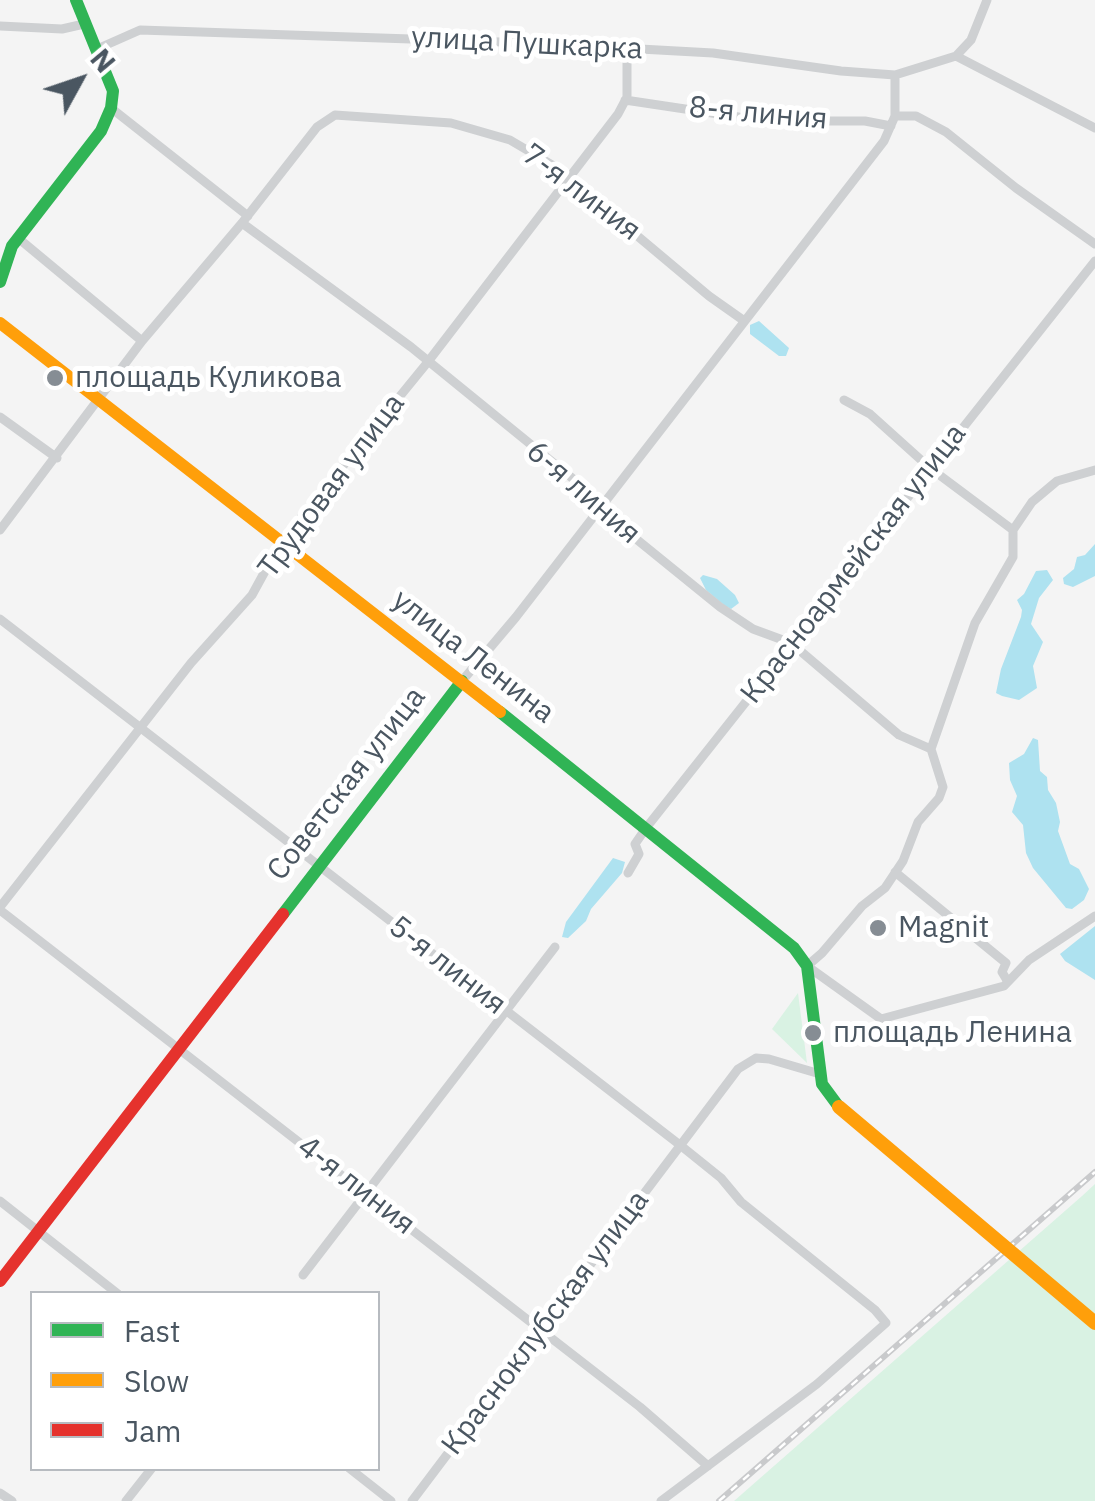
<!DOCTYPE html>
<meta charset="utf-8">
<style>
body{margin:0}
#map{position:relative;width:1095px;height:1501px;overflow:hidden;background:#f4f4f4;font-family:"IBM Plex Sans",sans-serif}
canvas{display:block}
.legend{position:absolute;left:30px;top:1291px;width:350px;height:180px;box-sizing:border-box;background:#fff;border:2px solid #b7bbc0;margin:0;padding:12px 18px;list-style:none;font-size:30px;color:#4a5661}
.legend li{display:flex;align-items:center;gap:20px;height:50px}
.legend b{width:50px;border:2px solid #b7bbc0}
.north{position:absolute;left:30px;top:30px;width:100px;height:100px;-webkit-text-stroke:8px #fff;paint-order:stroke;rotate:50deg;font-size:28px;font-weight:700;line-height:40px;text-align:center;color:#4a5661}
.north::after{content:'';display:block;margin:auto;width:35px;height:45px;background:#4a5661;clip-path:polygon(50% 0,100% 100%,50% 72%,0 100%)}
</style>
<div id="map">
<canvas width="1095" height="1501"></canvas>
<ul class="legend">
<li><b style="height:12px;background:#30b455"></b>Fast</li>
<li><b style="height:12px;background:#ff9f0a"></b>Slow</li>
<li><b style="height:12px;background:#e5322d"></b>Jam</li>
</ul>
<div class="north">N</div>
</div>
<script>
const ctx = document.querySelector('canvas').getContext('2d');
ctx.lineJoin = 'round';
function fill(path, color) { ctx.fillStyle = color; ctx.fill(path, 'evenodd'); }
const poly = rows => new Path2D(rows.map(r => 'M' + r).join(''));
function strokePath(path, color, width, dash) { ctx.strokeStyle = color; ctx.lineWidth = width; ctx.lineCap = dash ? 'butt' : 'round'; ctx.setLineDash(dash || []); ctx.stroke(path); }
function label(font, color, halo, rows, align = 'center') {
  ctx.font = font + ' "IBM Plex Sans",sans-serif'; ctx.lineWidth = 10; ctx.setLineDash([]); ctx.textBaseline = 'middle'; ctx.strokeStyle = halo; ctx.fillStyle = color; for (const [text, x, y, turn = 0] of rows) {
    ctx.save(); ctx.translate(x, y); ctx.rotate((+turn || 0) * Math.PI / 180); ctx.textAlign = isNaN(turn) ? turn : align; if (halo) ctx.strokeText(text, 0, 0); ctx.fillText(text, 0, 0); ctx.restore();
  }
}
const green = poly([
 [798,993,807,1063,772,1029],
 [1095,1184,1095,1501,734,1501,1082,1196]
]);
const water = poly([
 [759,321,789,348,786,356,779,356,750,334,750,325],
 [1095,544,1095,576,1073,587,1064,584,1063,578,1074,569,1077,557,1085,555],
 [1047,570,1053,580,1039,598,1031,624,1043,642,1033,666,1037,688,1019,700,1002,696,996,693,1001,669,1021,617,1022,610,1017,600,1024,594,1036,571],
 [703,575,717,579,735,595,739,603,731,609,725,606,706,590,700,578],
 [1033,738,1038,740,1040,771,1047,777,1048,790,1056,803,1060,822,1058,831,1070,864,1079,869,1089,889,1084,900,1072,909,1066,908,1033,868,1026,853,1023,825,1012,812,1017,796,1010,780,1009,763,1024,754],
 [613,858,625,862,622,873,591,909,586,921,568,938,562,937,566,922],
 [1095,926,1095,980,1065,961,1060,954]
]);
const street = poly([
 [0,26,62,29,84,24],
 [97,49,140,30,531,43,713,53,841,71,895,75,956,56,971,40,987,0],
 [956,56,1095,128],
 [625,100,765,121,865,121,891,126],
 [111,108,248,216],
 [895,116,916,116,946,132,1016,188,1095,244],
 [242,223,411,347,604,504,630,534,720,607,753,629,791,643,899,735,931,749],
 [18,238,142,341],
 [844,400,870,414,930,468,1013,530],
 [0,417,57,458],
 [0,530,142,341,242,223,317,127,335,115,451,123,510,140,554,166,709,296,743,320],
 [0,619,680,1145,721,1178,741,1202,875,1310,886,1323,817,1384,661,1501],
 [462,681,516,617,884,141,895,116,895,75],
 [931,749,943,787,939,798,918,822,903,861,885,888,862,906,822,953,807,966,881,1019,1004,986,1029,960,1095,916],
 [931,749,975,623,1013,557,1013,530,1032,502,1057,481,1095,470],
 [895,872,1006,963,1002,972,1008,982],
 [628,873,639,854,635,844,646,828,1095,261],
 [0,907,191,663,252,595,281,542,427,363,618,114,627,97,627,49],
 [0,910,640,1407,708,1466],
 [0,1201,118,1294],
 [303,1275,555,947],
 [349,1468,391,1501],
 [0,1493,12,1501],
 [126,1501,152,1468],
 [412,1501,738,1069,756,1058,769,1059,820,1074]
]);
const fast = poly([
 [0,282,12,246,101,131,111,108,113,91,76,0],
 [500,712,794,948,807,966,822,1084,839,1107],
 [283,914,462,681]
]);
const slow = poly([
 [0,323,500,712]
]);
const jam = poly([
 [0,1281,283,914]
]);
const rail = poly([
 [719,1501,1095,1172]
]);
const slowBridge = poly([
 [839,1107,1095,1323]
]);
const markers = [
 [55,378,10,"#868d94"],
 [878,928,10,"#868d94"],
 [813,1033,10,"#868d94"]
];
const streetNames = [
 ["улица Пушкарка",527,44,3],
 ["8-я линия",758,114,5],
 ["7-я линия",581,193,37],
 ["Трудовая улица",332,486,-53],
 ["6-я линия",583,493,41],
 ["Красноармейская улица",854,564,-52],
 ["улица Ленина",473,657,38],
 ["Советская улица",347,784,-52],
 ["5-я линия",447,966,38],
 ["4-я линия",356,1186,38],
 ["Красноклубская улица",546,1323,-53]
];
const poiNames = [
 ["площадь Куликова",75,378],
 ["Magnit",898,928],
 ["площадь Ленина",833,1033]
];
fill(green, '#d9f2e3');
fill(water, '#aee2f0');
strokePath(street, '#ced0d2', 9);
strokePath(fast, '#30b455', 12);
strokePath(slow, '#ff9f0a', 12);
strokePath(jam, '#e5322d', 12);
strokePath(rail, '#c9cacc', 6);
strokePath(rail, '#fff', 2.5, [8]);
strokePath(slowBridge, '#ff9f0a', 14);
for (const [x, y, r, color] of markers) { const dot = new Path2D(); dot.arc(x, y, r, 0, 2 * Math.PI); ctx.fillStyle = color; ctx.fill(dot); strokePath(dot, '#fff', 4); }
label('30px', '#4a5661', '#fff', streetNames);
label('30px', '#4a5661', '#fff', poiNames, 'left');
</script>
